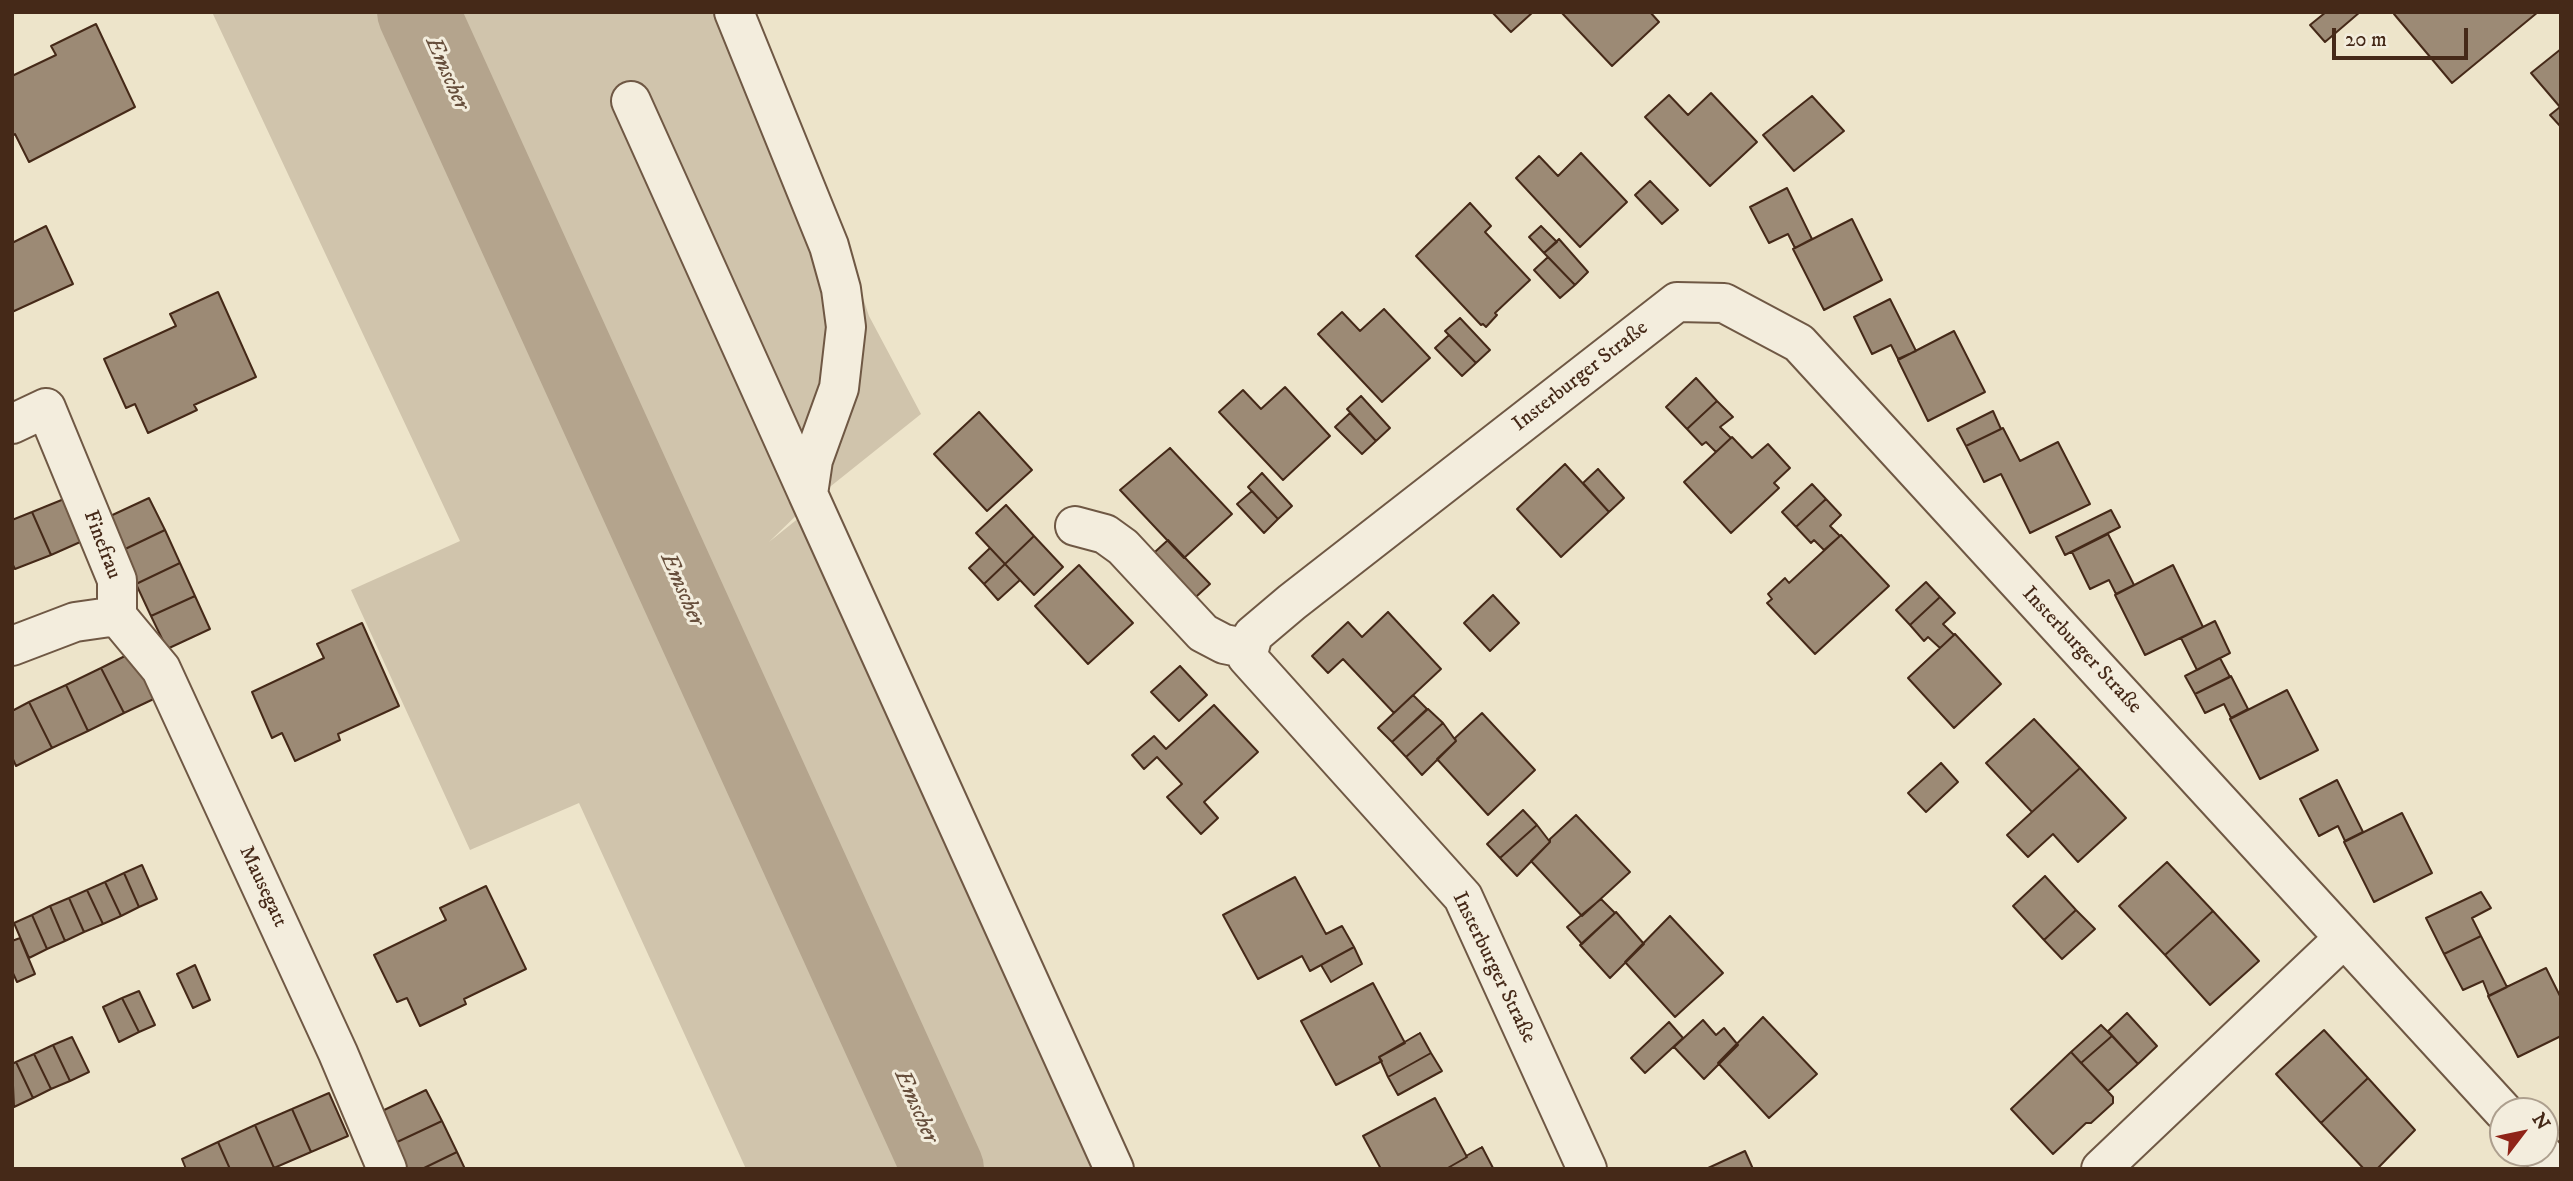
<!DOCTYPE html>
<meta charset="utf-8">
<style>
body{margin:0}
#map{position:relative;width:2573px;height:1181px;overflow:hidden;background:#ede4ca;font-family:"IM FELL DW Pica",serif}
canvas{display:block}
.frame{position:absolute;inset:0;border:14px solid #452918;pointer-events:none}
.north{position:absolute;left:2489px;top:1097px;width:70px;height:70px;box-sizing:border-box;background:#f3eddd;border:2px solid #ad9f8e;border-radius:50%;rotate:58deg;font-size:19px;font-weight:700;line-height:28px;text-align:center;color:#452918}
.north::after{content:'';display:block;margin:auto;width:24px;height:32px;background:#8f2418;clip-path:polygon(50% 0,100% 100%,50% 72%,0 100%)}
.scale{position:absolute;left:2332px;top:28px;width:136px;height:32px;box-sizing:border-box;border:4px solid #452918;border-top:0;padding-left:9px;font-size:21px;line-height:24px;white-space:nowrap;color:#452918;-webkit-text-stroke:5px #f3eddd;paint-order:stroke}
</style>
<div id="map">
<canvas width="2573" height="1181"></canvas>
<div class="frame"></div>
<div class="north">N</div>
<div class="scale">20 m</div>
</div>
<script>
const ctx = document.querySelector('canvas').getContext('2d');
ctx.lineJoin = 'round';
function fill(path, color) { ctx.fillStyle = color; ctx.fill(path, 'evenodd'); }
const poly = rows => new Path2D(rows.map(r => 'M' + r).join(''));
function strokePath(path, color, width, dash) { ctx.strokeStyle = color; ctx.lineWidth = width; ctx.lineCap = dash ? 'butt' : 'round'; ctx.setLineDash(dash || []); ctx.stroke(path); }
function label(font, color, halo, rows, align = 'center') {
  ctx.font = font + ' "IM FELL DW Pica",serif'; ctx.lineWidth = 6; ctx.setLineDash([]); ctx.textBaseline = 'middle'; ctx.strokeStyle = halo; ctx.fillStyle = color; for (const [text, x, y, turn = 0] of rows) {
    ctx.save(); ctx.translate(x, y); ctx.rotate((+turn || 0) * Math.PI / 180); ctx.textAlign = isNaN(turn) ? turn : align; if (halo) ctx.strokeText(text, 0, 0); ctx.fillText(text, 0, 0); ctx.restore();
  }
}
const green = poly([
 [212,12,745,12,846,247,869,316,921,414,806,506,769,542,826,496,1134,1169,746,1169,579,803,470,850,351,590,460,541]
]);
const river = poly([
 [418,12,943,1169]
]);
const building = poly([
 [1492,12,1533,12,1511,32,1492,12],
 [1561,12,1650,12,1659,22,1612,66,1561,12],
 [2326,12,2360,12,2325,42,2310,25,2326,12],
 [2396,12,2538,12,2452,83,2394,14,2396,12],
 [96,24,135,107,29,162,15,134,12,136,12,76,56,55,51,46,96,24],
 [2561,49,2561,127,2550,115,2560,107,2531,73,2561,49],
 [1711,93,1757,142,1710,186,1645,117,1669,95,1688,115,1711,93],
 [1812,96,1844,131,1794,171,1763,135,1812,96],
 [1581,153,1627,202,1580,247,1516,178,1539,156,1558,176,1581,153],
 [1650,181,1678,210,1662,224,1635,195,1650,181],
 [1787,188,1812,239,1795,248,1788,234,1769,243,1750,207,1787,188],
 [1470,203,1491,226,1485,232,1530,280,1495,313,1497,315,1486,327,1483,324,1481,325,1416,256,1470,203],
 [1852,219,1882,280,1824,310,1793,249,1852,219],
 [46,226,73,284,12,312,12,243,46,226],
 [1541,226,1557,242,1544,253,1529,237,1541,226],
 [1559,239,1588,272,1575,285,1544,253,1559,239],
 [1548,257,1575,285,1560,298,1534,270,1548,257],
 [218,292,256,377,194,405,197,410,148,433,135,404,126,408,104,359,176,326,170,314,218,292],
 [1890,299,1916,351,1898,359,1891,345,1872,354,1854,317,1890,299],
 [1384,309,1430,358,1382,402,1318,334,1342,312,1360,331,1384,309],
 [1460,318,1490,350,1476,363,1445,331,1460,318],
 [1954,331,1985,392,1928,421,1898,360,1954,331],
 [1449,335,1476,363,1462,376,1435,348,1449,335],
 [1696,378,1717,401,1687,429,1666,407,1696,378],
 [1285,387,1330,436,1283,480,1219,412,1243,390,1261,409,1285,387],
 [1361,396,1390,428,1376,441,1347,409,1361,396],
 [1717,401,1733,417,1720,427,1731,438,1716,452,1706,442,1702,445,1687,429,1717,401],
 [1993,411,2001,429,1966,446,1957,429,1993,411],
 [979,412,1032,470,987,511,934,454,979,412],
 [1350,413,1376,441,1362,454,1335,427,1350,413],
 [2003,428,2020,461,2058,442,2090,504,2030,533,2001,474,1984,482,1966,446,2003,428],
 [1732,437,1752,458,1768,444,1790,468,1774,483,1779,488,1731,533,1684,482,1732,437],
 [1170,448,1232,514,1184,558,1120,490,1170,448],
 [1565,464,1609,512,1561,557,1517,509,1565,464],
 [1598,469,1624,498,1609,512,1583,483,1598,469],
 [1262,473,1292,506,1278,519,1248,487,1262,473],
 [1812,484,1826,499,1796,527,1782,512,1812,484],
 [1252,491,1278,519,1264,533,1237,504,1252,491],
 [69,497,87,539,51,555,32,512,69,497],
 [149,498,165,530,121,551,106,518,149,498],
 [1826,499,1841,515,1830,526,1840,536,1824,550,1814,540,1811,543,1796,527,1826,499],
 [1006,505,1034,536,1005,564,976,533,1006,505],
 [2111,510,2120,527,2065,555,2056,537,2111,510],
 [32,512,51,555,15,569,12,563,12,520,32,512],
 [165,530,180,563,136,584,121,551,165,530],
 [2108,534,2134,585,2116,594,2109,580,2090,589,2072,552,2108,534],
 [1841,535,1889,586,1815,654,1767,603,1772,599,1768,594,1785,578,1789,583,1841,535],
 [1034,536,1063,567,1034,595,1005,564,1034,536],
 [1168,540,1210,584,1186,606,1145,561,1168,540],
 [990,548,1005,564,984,584,969,568,990,548],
 [180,563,195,596,151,616,136,584,180,563],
 [1005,564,1020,580,998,600,984,584,1005,564],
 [1079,565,1133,623,1088,664,1035,606,1079,565],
 [2173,565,2203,627,2145,655,2115,595,2173,565],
 [1926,582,1940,597,1910,625,1896,610,1926,582],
 [1493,595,1519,623,1490,651,1464,623,1493,595],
 [195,596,210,629,167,649,151,616,195,596],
 [1940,597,1955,613,1943,624,1954,635,1940,648,1928,637,1924,641,1910,625,1940,597],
 [1388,612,1441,669,1394,713,1343,659,1328,673,1312,656,1348,622,1362,637,1388,612],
 [2215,621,2230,653,2197,670,2181,638,2215,621],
 [362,623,399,706,338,734,340,740,295,761,282,733,272,738,252,692,324,658,317,644,362,623],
 [1955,634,2001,684,1954,728,1908,678,1955,634],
 [137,650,160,696,124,713,101,668,137,650],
 [2220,658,2230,677,2195,694,2185,676,2220,658],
 [1180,666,1207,695,1179,721,1151,692,1180,666],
 [101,668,124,713,88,731,66,685,101,668],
 [2231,676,2248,709,2231,718,2224,704,2205,713,2195,694,2231,676],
 [66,685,88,731,52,748,29,702,66,685],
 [2287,690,2318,750,2260,779,2230,719,2287,690],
 [1413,695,1427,709,1392,742,1378,728,1413,695],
 [29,702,52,748,16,766,12,757,12,711,29,702],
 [1214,705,1258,752,1204,802,1218,818,1201,834,1167,797,1182,784,1157,757,1144,769,1132,755,1154,736,1166,749,1214,705],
 [1428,709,1443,723,1406,757,1392,742,1428,709],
 [1482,713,1535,770,1488,815,1437,759,1456,741,1455,738,1482,713],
 [2034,719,2080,768,2032,812,1986,763,2034,719],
 [1443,723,1456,741,1422,775,1406,757,1443,723],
 [1941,763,1958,782,1926,812,1908,793,1941,763],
 [2080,768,2126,818,2078,862,2053,834,2028,857,2007,835,2080,768],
 [2337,780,2363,832,2345,841,2338,826,2319,836,2300,799,2337,780],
 [1523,810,1537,825,1500,858,1487,844,1523,810],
 [2402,813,2432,873,2374,902,2344,842,2402,813],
 [1576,815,1630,872,1582,916,1531,861,1550,842,1550,839,1576,815],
 [1537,825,1550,842,1517,876,1500,858,1537,825],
 [2167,862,2213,911,2165,955,2119,906,2167,862],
 [142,865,157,899,139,907,124,873,142,865],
 [124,873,139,907,121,916,105,882,124,873],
 [2045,876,2076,910,2044,940,2013,906,2045,876],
 [1295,877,1326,934,1342,926,1354,947,1310,971,1302,956,1258,979,1223,915,1295,877],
 [105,882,121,916,103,924,87,890,105,882],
 [486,886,526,969,464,999,466,1004,420,1026,407,998,397,1002,374,955,446,920,440,908,486,886],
 [87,890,103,924,84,932,69,898,87,890],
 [2481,892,2491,908,2472,918,2481,936,2444,954,2426,918,2481,892],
 [69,898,84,932,65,941,50,906,69,898],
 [1601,899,1615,913,1582,944,1567,927,1601,899],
 [50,906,65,941,47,949,32,915,50,906],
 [2076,910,2095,929,2062,959,2044,940,2076,910],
 [2213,911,2259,961,2210,1005,2165,955,2213,911],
 [1616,912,1644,944,1610,978,1580,945,1616,912],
 [32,915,47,949,29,958,14,923,32,915],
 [1670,916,1723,973,1675,1017,1625,962,1670,916],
 [2481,936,2507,987,2489,996,2483,981,2463,990,2444,954,2481,936],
 [20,938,35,974,17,982,12,971,12,941,20,938],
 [1354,947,1362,964,1331,982,1321,965,1354,947],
 [195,965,210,1000,193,1008,177,974,195,965],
 [2546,968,2561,998,2561,1036,2518,1057,2488,996,2546,968],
 [1373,983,1405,1043,1379,1057,1382,1061,1336,1085,1301,1021,1373,983],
 [139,991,155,1025,139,1032,122,998,139,991],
 [122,998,139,1032,119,1042,103,1007,122,998],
 [2127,1013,2157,1046,2138,1064,2108,1031,2127,1013],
 [1763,1017,1817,1074,1769,1118,1718,1063,1763,1017],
 [1703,1020,1716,1035,1724,1028,1738,1045,1704,1079,1674,1047,1703,1020],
 [1669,1022,1683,1038,1645,1073,1631,1058,1669,1022],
 [2101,1025,2112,1036,2081,1063,2071,1052,2101,1025],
 [2324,1030,2368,1078,2321,1123,2276,1074,2324,1030],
 [1420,1033,1431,1053,1388,1077,1379,1057,1420,1033],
 [2112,1036,2138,1064,2108,1091,2081,1063,2112,1036],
 [72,1037,89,1072,70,1081,53,1045,72,1037],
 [53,1045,70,1081,51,1089,34,1054,53,1045],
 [2071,1052,2113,1097,2113,1103,2091,1123,2086,1123,2053,1154,2011,1109,2071,1052],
 [1431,1053,1442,1071,1398,1095,1388,1077,1431,1053],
 [34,1054,51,1089,33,1098,16,1062,34,1054],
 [16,1062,33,1098,14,1107,12,1064,16,1062],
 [2368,1078,2415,1130,2377,1169,2364,1169,2321,1123,2368,1078],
 [426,1090,442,1121,395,1143,380,1112,426,1090],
 [329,1093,348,1136,311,1152,292,1109,329,1093],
 [1435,1098,1467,1157,1446,1169,1381,1169,1363,1136,1435,1098],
 [292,1109,311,1152,274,1168,255,1125,292,1109],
 [442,1121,457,1152,422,1169,407,1169,395,1143,442,1121],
 [255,1125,274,1168,230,1169,218,1142,255,1125],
 [218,1142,230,1169,186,1169,182,1159,218,1142],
 [1482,1147,1493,1168,1446,1169,1467,1157,1466,1156,1482,1147],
 [1745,1151,1753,1169,1706,1169,1745,1151],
 [457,1152,465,1169,422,1169,457,1152]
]);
const minor = poly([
 [734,12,829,246,841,289,846,327,839,388,813,460,808,494,1114,1169],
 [631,101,808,494],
 [12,424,46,408,117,580,117,616],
 [1075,526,1105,534,1123,547,1203,633,1224,644,1249,649],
 [117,616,161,669,338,1053,387,1169],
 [12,646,75,622,117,616],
 [2542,1153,2556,1169],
 [1587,1169,1463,897,1247,657,1253,635,1292,602,1677,302,1724,303,1799,343,2503,1111],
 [2101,1169,2344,938]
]);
const streetNames = [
 ["Insterburger Straße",1581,377,-38],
 ["Finefrau",101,545,69],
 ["Insterburger Straße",2081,651,47],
 ["Mausegatt",262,887,65],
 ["Insterburger Straße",1493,968,64]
];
const waterNames = [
 ["Emscher",446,74,66],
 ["Emscher",681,590,66],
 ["Emscher",915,1107,66]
];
fill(green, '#d0c4ac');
strokePath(river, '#b4a48d', 82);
fill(building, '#9c8a75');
strokePath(building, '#452918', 2);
strokePath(minor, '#6f5844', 42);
strokePath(minor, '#f3eddd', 38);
label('21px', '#452918', '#f3eddd', streetNames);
label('italic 23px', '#664e3b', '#f3eddd', waterNames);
</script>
